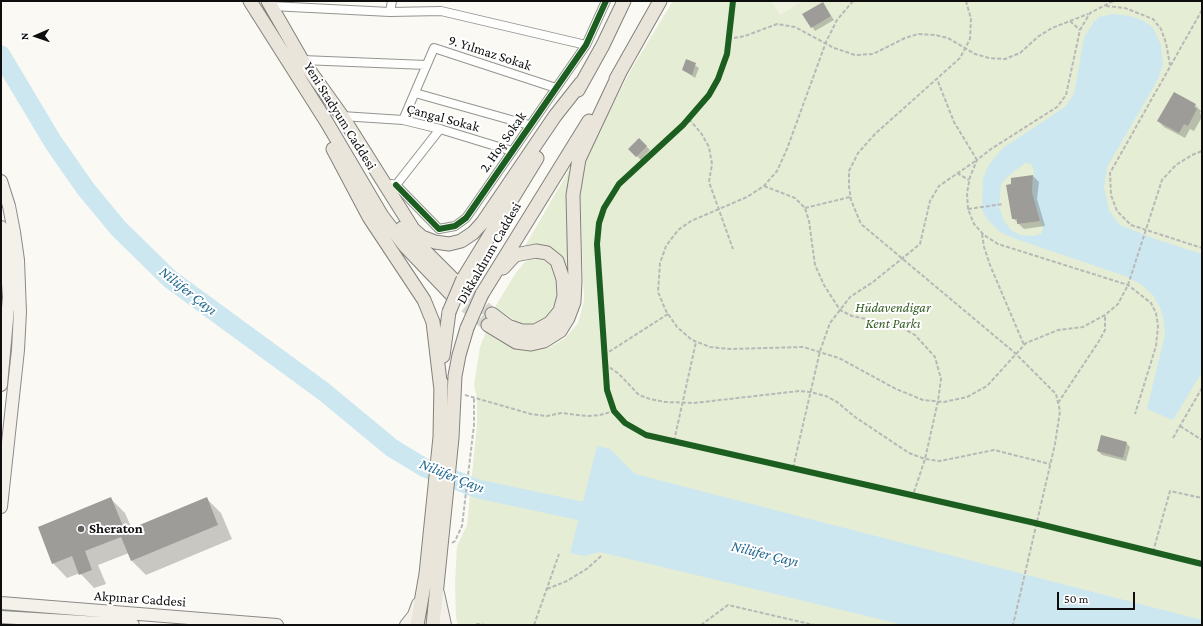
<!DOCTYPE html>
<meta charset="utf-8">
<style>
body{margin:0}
#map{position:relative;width:1203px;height:626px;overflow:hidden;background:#faf9f3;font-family:"Crimson Pro",serif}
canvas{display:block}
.frame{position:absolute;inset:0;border:2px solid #0e0e0e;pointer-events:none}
.north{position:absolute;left:16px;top:16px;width:40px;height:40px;-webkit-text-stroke:3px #fff;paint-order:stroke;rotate:268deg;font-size:11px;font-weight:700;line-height:16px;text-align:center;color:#0e0e0e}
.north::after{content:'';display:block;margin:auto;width:14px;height:18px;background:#0e0e0e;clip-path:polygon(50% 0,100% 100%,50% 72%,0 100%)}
.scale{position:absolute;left:1057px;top:592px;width:78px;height:18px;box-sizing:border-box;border:2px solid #0e0e0e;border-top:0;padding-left:5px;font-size:12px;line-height:14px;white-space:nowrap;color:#0e0e0e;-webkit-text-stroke:3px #fff;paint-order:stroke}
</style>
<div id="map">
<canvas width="1203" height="626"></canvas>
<div class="frame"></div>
<div class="north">N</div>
<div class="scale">50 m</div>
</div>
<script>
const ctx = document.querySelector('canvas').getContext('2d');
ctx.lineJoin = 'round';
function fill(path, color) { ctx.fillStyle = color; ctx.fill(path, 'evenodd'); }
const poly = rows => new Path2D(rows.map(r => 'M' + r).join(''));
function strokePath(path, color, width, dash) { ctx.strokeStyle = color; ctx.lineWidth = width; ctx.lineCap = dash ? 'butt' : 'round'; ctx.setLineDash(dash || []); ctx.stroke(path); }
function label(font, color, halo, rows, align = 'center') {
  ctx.font = font + ' "Crimson Pro",serif'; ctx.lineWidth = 4; ctx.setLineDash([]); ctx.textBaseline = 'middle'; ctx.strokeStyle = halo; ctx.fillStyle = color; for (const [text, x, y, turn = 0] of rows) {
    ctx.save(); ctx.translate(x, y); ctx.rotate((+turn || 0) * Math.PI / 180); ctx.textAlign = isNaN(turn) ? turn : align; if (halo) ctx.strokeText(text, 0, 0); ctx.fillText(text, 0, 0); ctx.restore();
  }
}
const green = poly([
 [673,1,1202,1,1202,625,458,625,456,617,455,585,457,546,467,525,477,424,477,398,474,385,480,347,486,332,501,342,516,349,548,348,564,339,578,323,584,301,580,186,584,161,632,68],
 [572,165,570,276,563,261,557,252,538,245,525,246],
 [531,259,539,259,546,262,552,267,556,277,557,293,556,304,551,314,534,325,528,325,519,323,495,307,515,274,524,263]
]);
const pitch = poly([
 [771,1,803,1,780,15]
]);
const water = poly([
 [1113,14,1130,16,1144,21,1153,28,1161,45,1163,65,1157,81,1107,167,1104,188,1109,210,1120,225,1158,240,1202,254,1202,372,1173,420,1147,409,1165,335,1164,321,1160,307,1153,295,1142,285,1125,276,1013,238,1000,232,988,220,982,210,983,179,988,166,1003,148,1065,107,1074,94,1084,38,1093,23,1099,17],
 [1025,163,1031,164,1034,170,1032,192,1043,229,1042,233,1034,236,1020,235,1011,230,1004,221,999,207,1001,184,1008,176],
 [597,446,610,449,635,474,1202,620,1202,625,904,625,600,552,584,556,570,553]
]);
const shadow = poly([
 [822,3,834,20,815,31,804,14],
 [687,60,699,68,695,78,683,70],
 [1195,105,1201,111,1200,113,1202,117,1194,131,1190,129,1185,138,1164,127,1158,121],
 [639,139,650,150,641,160,630,149],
 [1033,176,1039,182,1037,199,1045,226,1024,229,1013,218,1012,179],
 [1126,443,1130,447,1126,461,1102,455,1098,451],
 [111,499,125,513,132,529,207,499,221,513,232,539,146,575,132,561,129,553,98,565,106,584,94,588,80,573,67,578,53,563,39,527]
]);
const river = poly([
 [1,55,53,142,85,188,118,228,170,279,323,391,392,448,425,468,478,489,605,516]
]);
const building = poly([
 [823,2,831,16,811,28,802,14],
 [686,59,696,63,692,75,682,70],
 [1174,92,1196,104,1194,107,1197,109,1188,126,1184,124,1179,133,1157,121],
 [639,138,647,146,636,157,628,149],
 [1033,175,1032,192,1040,221,1017,224,1017,219,1012,219,1006,185,1011,184,1011,178],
 [1101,435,1127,442,1123,458,1097,451],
 [111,497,125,531,207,497,218,525,131,561,121,537,85,551,92,570,79,575,72,556,52,564,38,527]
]);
const primaryTunnel = poly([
 [456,282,492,314],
 [451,294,488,325]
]);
const path = poly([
 [853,1,837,20,826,42,787,149,777,171,764,186,747,197,691,221,678,230,666,246,660,263,658,292,666,311,677,327,692,340,710,347,730,349,803,347,839,358,896,389,923,400,944,402,967,397,987,386,1026,343,1058,330,1083,327,1105,315,1118,304,1128,285,1162,180,1176,165,1192,155,1202,151],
 [966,1,971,19,970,39,960,58,875,134,858,153,849,171,849,186,851,200,861,224,1015,353,1056,394,1060,411,1055,444,1013,625],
 [1113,1,1090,13,1080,30,1066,95,1057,107,991,149,977,160,970,177,967,193,968,209,974,224,984,235,998,244,1128,285,1151,303,1156,313,1158,326,1156,346,1135,414],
 [1106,6,1125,8,1153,19,1161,29,1166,43,1170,65],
 [1202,10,1110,173,1111,195,1117,211,1131,225,1202,248],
 [1070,21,1080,30],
 [728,39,745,36,777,24,795,27,834,48,855,55,873,54,905,38,918,34,935,35,948,38,975,54,989,58,1005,59,1020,53,1039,36,1052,28,1088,14],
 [689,119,701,133,709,147,712,164,709,182,733,249],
 [957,173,969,180],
 [764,186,795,198,805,208,809,221,815,265,824,285,840,310,852,316,899,326,915,335,935,357,941,379,938,401,925,459,913,495],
 [805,208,850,197],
 [968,209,1003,204],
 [982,234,984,247,990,265,1024,345],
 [604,355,668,314],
 [605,364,619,374,639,395,650,399,665,402,694,403,799,391,810,392,826,396,837,402,855,417,909,453,925,459,940,461,994,450,1050,464],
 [465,395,531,414,547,416,561,413,587,416,600,415,614,411],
 [1058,403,1099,341,1105,330,1105,316],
 [1180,426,1202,440],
 [1173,438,1202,388],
 [674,441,696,342],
 [793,468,820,351,830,323,850,297,873,282,920,244,930,201,939,186,977,160,954,122,937,79],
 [452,543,455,541,462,526,474,425,474,397],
 [1153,552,1170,491,1202,498],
 [547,589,567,581,588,568,601,556],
 [476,625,478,624,485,625],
 [534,625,559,554],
 [701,625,728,605,814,625]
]);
const street = poly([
 [271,6,390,12,441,11,586,45],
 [390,12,392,1],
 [302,60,426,65],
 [415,93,529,125],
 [342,116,403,120,440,129,512,151],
 [403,120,434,48,556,88],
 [392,184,396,185,440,129],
 [396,185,439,229,455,226,466,218,586,45,606,1]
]);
const secondary = poly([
 [1,181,9,206,14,232,18,260,20,312,18,350,1,507],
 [1,227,6,256,9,297,1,385],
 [438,593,445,625],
 [1,603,277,625],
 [1,617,133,625],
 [406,625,414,615,418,604]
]);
const primary = poly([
 [250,1,326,121,382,216,405,246,451,294],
 [268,1,306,67],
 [302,60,342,116,413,229,422,237,435,242,449,244,461,241,473,233,483,222,555,116,581,83],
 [616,79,660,1],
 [578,90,603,45,624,1],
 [333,149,369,217,424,300,433,322,441,390],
 [402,228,456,282],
 [463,279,537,158],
 [482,294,589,121],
 [492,314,508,326,522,331,535,331,550,323,560,311,564,296,563,279,557,261,547,253,536,251,515,255,503,268],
 [488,325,516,342,531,344,544,341,560,331,568,318,574,302,575,281,573,195,579,159,620,72],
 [443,356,449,312],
 [417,625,426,574,440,437,441,382],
 [433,625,452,438,455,376,459,355,467,328]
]);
const primaryBridge = poly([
 [449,312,463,279],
 [467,328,482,294]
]);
const cycleway = poly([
 [733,1,727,54,718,79,709,95,683,125,619,184,604,208,599,223,597,244,607,390,614,411,625,423,646,435,1035,523,1202,564],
 [396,185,439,229,455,226,466,218,586,45,606,1]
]);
const markers = [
 [81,529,4,"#61605e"]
];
const streetNames = [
 ["9. Yılmaz Sokak",490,53,18],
 ["Yeni Stadyum Caddesi",340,116,58],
 ["Çangal Sokak",443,118,15],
 ["2. Hoş Sokak",503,142,-55],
 ["Dikkaldırım Caddesi",489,253,-60],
 ["Akpınar Caddesi",140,599,4]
];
const parkNames = [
 ["Hüdavendigar",893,308],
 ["Kent Parkı",893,324]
];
const poiNames = [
 ["Sheraton",89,529]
];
const waterNames = [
 ["Nilüfer Çayı",188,291,38],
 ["Nilüfer Çayı",452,476,22],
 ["Nilüfer Çayı",765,554,14]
];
fill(green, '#e5edd5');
fill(pitch, '#eef2df');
fill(water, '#cde7f0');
fill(shadow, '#0003');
strokePath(river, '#cde7f0', 19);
fill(building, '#9e9c98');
strokePath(primaryTunnel, '#d7d6d1', 13, [13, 6]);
strokePath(street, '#949491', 10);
strokePath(secondary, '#8b8a88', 14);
strokePath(primary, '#82817e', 15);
strokePath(path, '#b8b8b7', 2, [4, 2]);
strokePath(street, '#fefefd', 8);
strokePath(secondary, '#f3f1ea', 12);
strokePath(primary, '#eae5da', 13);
strokePath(primaryBridge, '#82817e', 15, []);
strokePath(primaryBridge, '#eae5da', 13);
strokePath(cycleway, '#1b5e20', 6);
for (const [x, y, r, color] of markers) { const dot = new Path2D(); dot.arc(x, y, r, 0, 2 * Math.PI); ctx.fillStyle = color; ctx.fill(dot); strokePath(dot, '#fff', 1.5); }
label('14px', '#0e0e0e', '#fff', streetNames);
label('italic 14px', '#355e25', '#fff', parkNames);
label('bold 14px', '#0e0e0e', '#fff', poiNames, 'left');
label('italic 15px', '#256a91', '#fff', waterNames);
</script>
